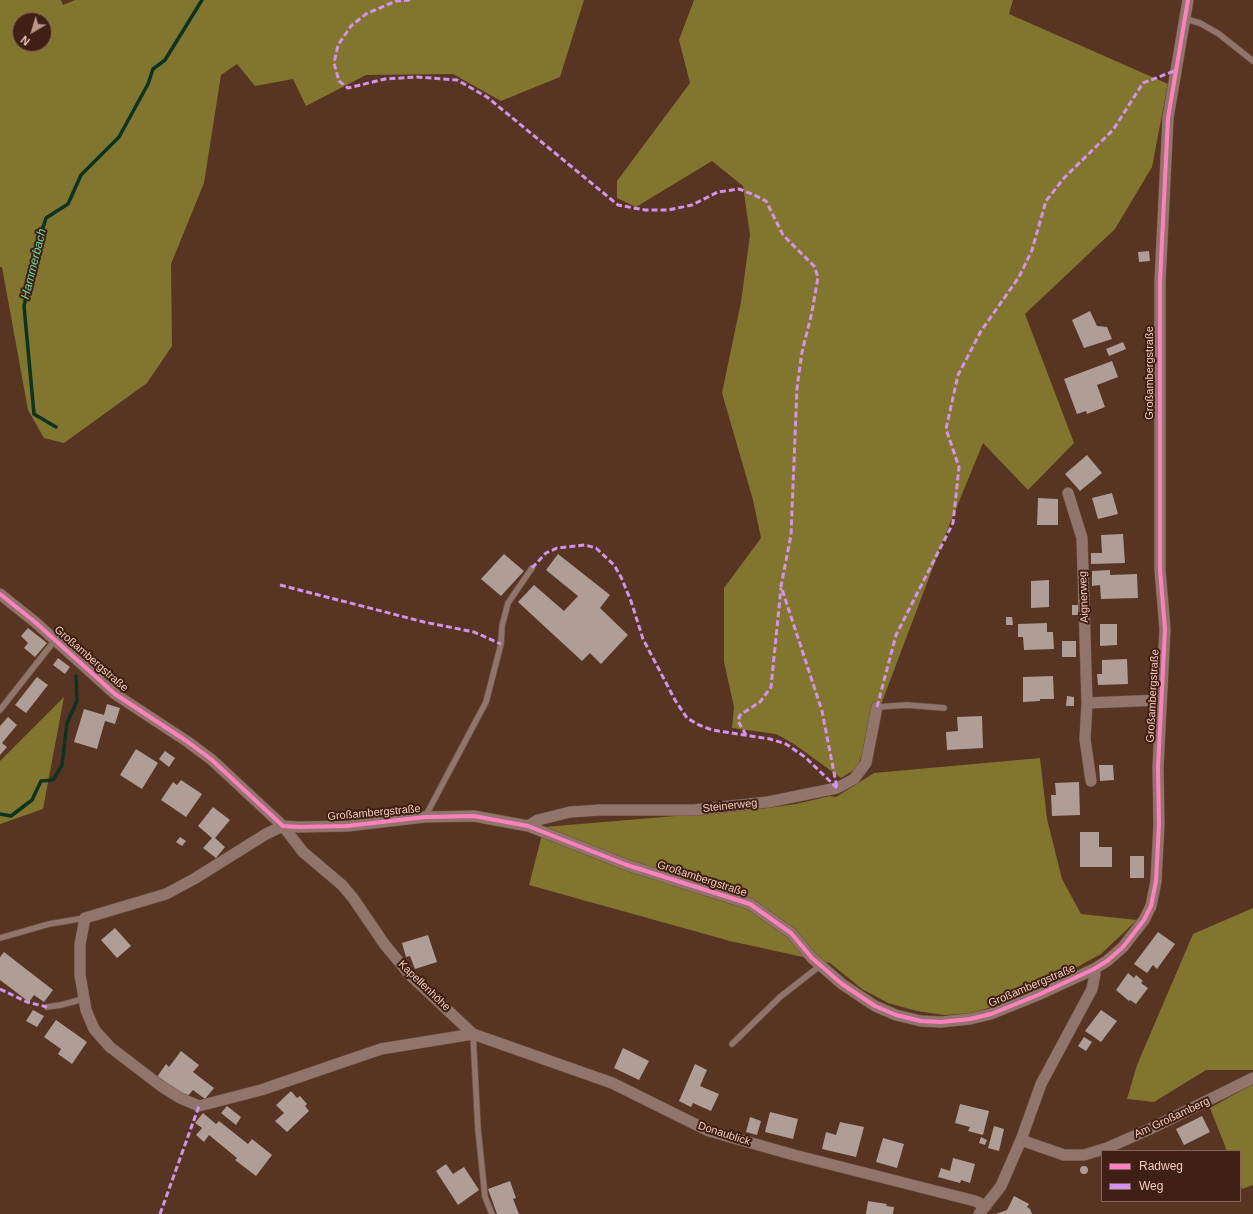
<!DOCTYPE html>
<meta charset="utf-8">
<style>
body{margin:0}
#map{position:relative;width:1253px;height:1214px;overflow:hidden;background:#583423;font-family:Arial,sans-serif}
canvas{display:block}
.legend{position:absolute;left:1101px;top:1150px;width:140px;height:52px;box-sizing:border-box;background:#3f2014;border:1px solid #876457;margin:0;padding:5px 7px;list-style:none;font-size:12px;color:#f4cbbb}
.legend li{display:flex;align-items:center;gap:8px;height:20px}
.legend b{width:20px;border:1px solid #876457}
.north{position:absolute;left:12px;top:12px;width:40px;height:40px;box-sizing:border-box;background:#3f2014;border:1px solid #876457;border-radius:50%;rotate:218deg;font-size:11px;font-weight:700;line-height:16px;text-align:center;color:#f4cbbb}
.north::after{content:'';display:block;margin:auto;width:14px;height:18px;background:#bd9686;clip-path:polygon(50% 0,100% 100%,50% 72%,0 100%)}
</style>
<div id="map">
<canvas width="1253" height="1214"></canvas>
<ul class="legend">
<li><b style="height:5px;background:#ff80c0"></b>Radweg</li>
<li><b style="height:5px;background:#d193ec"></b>Weg</li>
</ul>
<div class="north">N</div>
</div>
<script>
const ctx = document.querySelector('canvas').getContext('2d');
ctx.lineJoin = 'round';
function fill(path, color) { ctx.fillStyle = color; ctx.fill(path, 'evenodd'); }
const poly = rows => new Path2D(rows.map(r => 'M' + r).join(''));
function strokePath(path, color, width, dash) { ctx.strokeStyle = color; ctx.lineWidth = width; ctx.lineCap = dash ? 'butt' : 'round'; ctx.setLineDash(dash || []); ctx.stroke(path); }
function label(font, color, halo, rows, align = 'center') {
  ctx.font = font + ' Arial,sans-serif'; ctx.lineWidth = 4; ctx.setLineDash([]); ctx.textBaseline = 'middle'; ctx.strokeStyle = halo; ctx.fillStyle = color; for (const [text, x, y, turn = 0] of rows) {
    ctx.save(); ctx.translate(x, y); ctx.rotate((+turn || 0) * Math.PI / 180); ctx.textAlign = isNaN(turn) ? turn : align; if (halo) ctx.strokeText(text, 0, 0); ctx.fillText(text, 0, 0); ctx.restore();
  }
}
const forest = poly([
 [0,0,61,0,63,5,75,0,584,0,560,77,501,101,453,74,366,75,306,106,293,79,255,86,237,64,221,75,204,183,171,264,172,346,147,383,64,443,44,438,28,410,2,267,0,267],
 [20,20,44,20,44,44,20,44],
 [694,0,1013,0,1009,14,1168,84,1152,167,1115,229,1025,314,1074,443,1028,490,983,443,944,538,857,768,841,778,794,744,776,734,732,728,734,707,724,662,724,588,761,538,753,500,722,393,741,302,750,235,743,186,712,161,636,207,617,198,617,181,690,83,679,40],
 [64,697,43,809,0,824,0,761],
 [1040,758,1047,819,1062,879,1081,914,1137,920,1101,954,1046,984,1003,1003,973,1013,944,1015,917,1011,888,1003,862,989,830,963,730,941,529,885,544,827,759,809,796,804,830,796,836,797,874,773],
 [1253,908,1253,1070,1206,1070,1154,1102,1127,1099,1137,1065,1193,934],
 [1253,1084,1253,1185,1242,1189,1240,1185,1240,1151,1227,1151,1210,1108]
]);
const stream = poly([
 [56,427,34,414,24,306,35,253,46,218,68,204,81,175,119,137,148,84,153,69,165,60,202,0],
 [0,814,11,816,32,800,41,781,53,780,62,765,67,723,77,701,76,676]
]);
const building = poly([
 [1149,251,1150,261,1139,262,1138,252],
 [1090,311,1097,326,1107,327,1112,339,1084,348,1072,320],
 [1123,342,1126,349,1109,356,1106,349],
 [1112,361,1118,377,1097,385,1105,407,1087,414,1086,411,1077,414,1064,379],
 [1087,455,1102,473,1080,491,1065,474],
 [1112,493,1118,514,1098,519,1092,498],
 [1038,498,1058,499,1058,525,1037,525],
 [1123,534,1125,563,1091,564,1091,553,1102,553,1101,535],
 [504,554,524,571,501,596,481,579],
 [558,554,610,595,600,608,628,635,601,664,590,653,582,661,518,602,534,585,564,611,578,596,546,570],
 [1110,570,1110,575,1137,574,1138,598,1101,599,1100,585,1092,586,1092,571],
 [1049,580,1049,607,1031,608,1031,581],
 [1072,605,1078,605,1078,615,1072,615],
 [1006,617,1012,617,1013,625,1006,625],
 [1047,623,1047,632,1053,632,1054,649,1024,650,1023,637,1018,637,1018,624],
 [1100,624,1117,624,1117,645,1100,646],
 [28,628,47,643,35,657,24,648,28,643,21,636],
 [1062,641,1076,641,1076,657,1062,657],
 [58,658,70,667,65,674,53,665],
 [1127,659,1128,684,1098,685,1097,674,1102,674,1102,660],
 [1053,676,1054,699,1040,699,1040,701,1023,702,1023,677],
 [37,677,48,685,26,713,15,705],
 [1067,696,1074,697,1074,706,1066,706],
 [107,704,120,708,115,724,105,721,97,749,74,742,84,709,104,715],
 [982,716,983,748,947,750,946,732,958,731,957,717],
 [8,717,17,725,2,743,7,747,0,755,0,726],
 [136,749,158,763,142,789,120,775],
 [165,751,175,758,169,767,159,759],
 [1099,765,1113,765,1114,780,1100,781],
 [181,780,202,794,186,817,161,800,173,782,177,785],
 [1079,782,1080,815,1052,816,1051,795,1056,795,1055,783],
 [213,807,230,820,215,838,225,847,216,858,203,848,212,838,198,826],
 [1080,832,1099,832,1099,847,1112,847,1112,867,1080,867],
 [180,837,186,841,182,846,176,842],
 [1130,856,1144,856,1144,878,1130,878],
 [115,928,131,946,117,958,101,940],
 [1158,932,1175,944,1157,969,1153,965,1147,973,1134,964],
 [428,935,437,962,415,969,410,956,406,957,402,943],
 [4,952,53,990,44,1002,34,995,29,1002,0,980,0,957],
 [1128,973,1134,978,1136,975,1143,981,1141,983,1148,988,1136,1004,1130,1000,1129,1001,1116,990],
 [33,1010,44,1016,37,1027,26,1021],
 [1101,1010,1117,1021,1101,1042,1085,1031],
 [56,1020,87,1042,72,1064,58,1054,61,1049,44,1037],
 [1084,1037,1092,1042,1086,1051,1078,1046],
 [623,1048,649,1061,639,1080,614,1068],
 [181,1051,199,1065,193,1072,214,1088,205,1099,193,1090,186,1098,157,1077,166,1064,169,1067],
 [695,1064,707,1070,700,1086,719,1094,711,1111,693,1103,691,1107,679,1101],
 [291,1091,297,1098,300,1096,307,1104,305,1106,309,1111,287,1132,275,1121,284,1113,276,1105],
 [960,1104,989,1111,983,1135,968,1131,970,1127,955,1123],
 [227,1106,241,1117,236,1125,221,1113],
 [770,1112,798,1119,793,1139,765,1132],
 [203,1113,216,1124,219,1121,248,1144,252,1139,272,1155,256,1176,235,1160,237,1158,209,1135,204,1142,196,1135,202,1128,195,1123],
 [1202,1116,1210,1132,1184,1145,1176,1129],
 [750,1117,761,1121,757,1135,746,1132],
 [840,1122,864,1127,856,1157,822,1149,826,1132,836,1135],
 [994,1126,1004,1129,999,1151,988,1148],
 [981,1137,987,1140,985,1145,979,1143],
 [883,1138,904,1144,897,1168,876,1162],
 [953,1158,975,1164,970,1183,961,1180,960,1183,938,1177,941,1168,950,1171],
 [446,1164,453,1174,464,1167,479,1190,458,1205,436,1171],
 '1080 1170a4 4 0 1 1 8 0a4 4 0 1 1-8 0Z',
 [510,1181,516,1198,513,1199,519,1214,497,1214,488,1189],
 [1014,1196,1029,1204,1027,1207,1030,1209,1032,1214,996,1214,1007,1210],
 [868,1201,887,1204,886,1206,894,1207,893,1214,866,1214]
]);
const service = poly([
 [1185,19,1200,23,1219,34,1253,61],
 [877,707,907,705,944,708],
 [0,710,55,640],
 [425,817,486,702,501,644,502,626,508,603,532,568],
 [0,938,49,924,85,918],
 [47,1007,61,1005,83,999],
 [473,1034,478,1129,485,1197,492,1214],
 [732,1044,780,997,821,965]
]);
const minor = poly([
 [1068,493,1082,538,1087,703,1085,739,1091,781],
 [0,594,35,622,115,694,188,742,212,760,283,826,300,827,347,826,425,817,474,816,528,826,627,865,750,904,791,933,812,958,842,984,875,1006,896,1015,921,1021,941,1022,970,1019,991,1014,1038,995,1094,969,1107,961,1123,947,1144,920,1151,906,1156,881,1159,824,1158,767,1165,629,1160,570,1160,282,1168,118,1188,0],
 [1087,703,1161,700],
 [283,826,303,852,342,885,353,898,385,945,410,975,473,1034,612,1083,709,1131,794,1155,975,1201,986,1206],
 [283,826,266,834,194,879,166,894,85,918,80,944,80,975,86,1010,94,1029,101,1037,110,1047,161,1086,180,1098,199,1106,261,1090,381,1049,473,1034],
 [528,826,538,820,570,812,601,810,694,810,768,802,837,788,854,779,866,763,877,707],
 [1021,1140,1064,1155,1084,1155,1107,1148,1150,1129,1253,1078],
 [979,1214,1001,1186,1021,1140,1041,1084,1092,989,1095,974,1094,969]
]);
const quiet = poly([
 [410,0,396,1,366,14,351,26,338,45,334,63,339,81,348,88,385,79,417,77,457,80,487,97,618,205,645,210,668,210,692,205,718,192,739,189,752,194,766,201,783,235,814,266,818,277,812,312,802,352,797,388,791,535,781,586,822,711,837,788],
 [532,568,546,553,557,548,585,545,596,548,614,565,621,577,631,601,643,639,675,700,687,718,699,725,712,730,770,739,786,744,805,757,837,788],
 [280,585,424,622,474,632,501,644],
 [877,707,896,635,953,523,959,467,946,429,958,375,981,331,1019,277,1032,250,1046,201,1064,178,1113,130,1143,83,1177,70],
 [746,735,738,721,740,715,760,702,771,687,781,588],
 [0,989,27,1002,47,1007],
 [160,1214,199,1106]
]);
const cycleway = poly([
 [0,594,35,622,115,694,188,742,212,760,283,826,300,827,347,826,425,817,474,816,528,826,627,865,750,904,791,933,812,958,842,984,875,1006,896,1015,921,1021,941,1022,970,1019,991,1014,1038,995,1094,969,1107,961,1123,947,1144,920,1151,906,1156,881,1159,824,1158,767,1165,629,1160,570,1160,282,1168,118,1188,0]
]);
const streetNames = [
 ["Großambergstraße",1150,373,-90],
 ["Aignerweg",1084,597,-92],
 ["Großambergstraße",91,659,41],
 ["Großambergstraße",1153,696,-87],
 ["Steinerweg",730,806,-6],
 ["Großambergstraße",374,813,-5],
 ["Großambergstraße",702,879,18],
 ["Kapellenhöhe",424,986,44],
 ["Großambergstraße",1032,986,-23],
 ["Am Großamberg",1172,1118,-25],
 ["Donaublick",724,1134,18]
];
const waterNames = [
 ["Hammerbach",34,264,-76]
];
fill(forest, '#82752e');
strokePath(stream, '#0c3422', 3.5);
fill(building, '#ae9e96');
strokePath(service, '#6d5043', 7);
strokePath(minor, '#6d5043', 12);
strokePath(service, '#91756a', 5.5);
strokePath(minor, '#91756a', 11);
strokePath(quiet, '#d193ec', 3, [6, 3]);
strokePath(cycleway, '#ff80c0', 4);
label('11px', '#f4cbbb', '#3f2014', streetNames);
label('italic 12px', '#65daa6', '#3f2014', waterNames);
</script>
